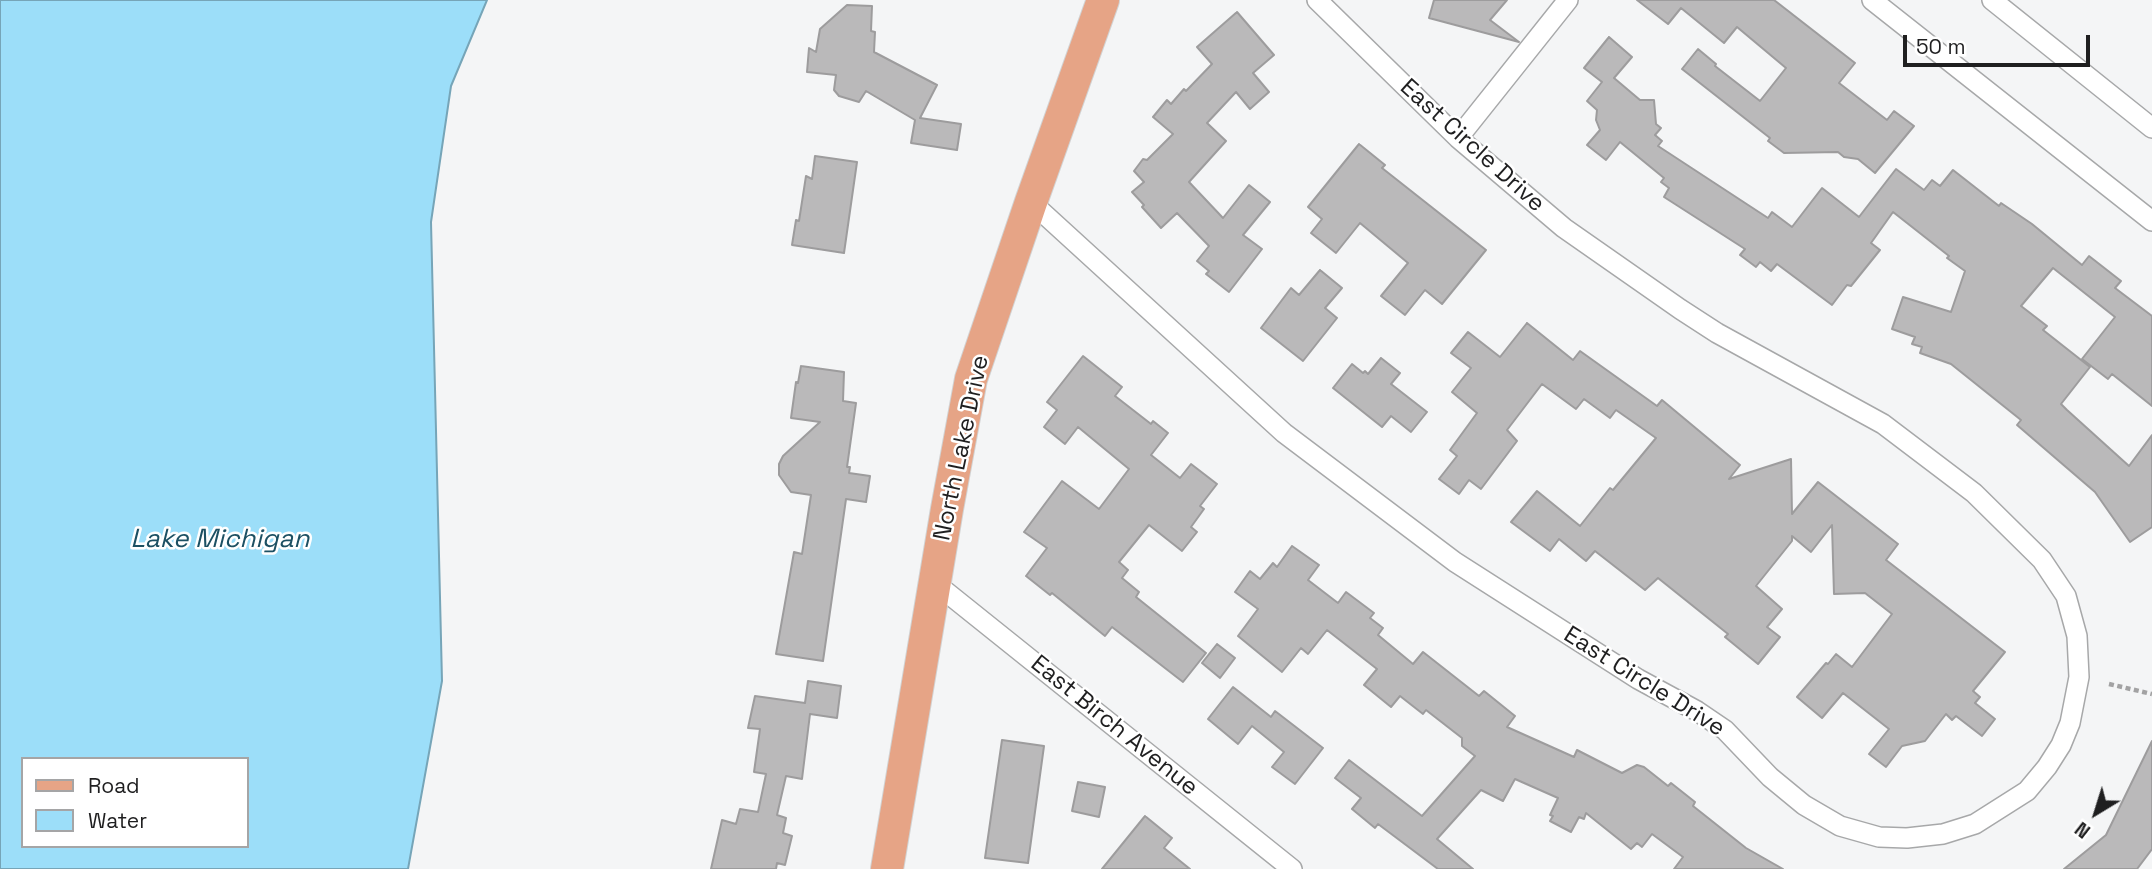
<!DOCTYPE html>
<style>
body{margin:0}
#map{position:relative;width:2152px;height:869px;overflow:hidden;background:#f4f5f6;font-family:"Space Grotesk",sans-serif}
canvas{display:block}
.legend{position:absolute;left:21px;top:757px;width:228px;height:91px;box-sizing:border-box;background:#fff;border:2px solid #a5a5a6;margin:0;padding:9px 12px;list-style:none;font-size:21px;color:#1f1f20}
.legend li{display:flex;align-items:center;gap:14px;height:35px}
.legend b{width:35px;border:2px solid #a5a5a6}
.north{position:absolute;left:2061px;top:778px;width:70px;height:70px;-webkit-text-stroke:5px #fff;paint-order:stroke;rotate:218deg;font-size:19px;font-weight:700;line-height:28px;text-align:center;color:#1f1f20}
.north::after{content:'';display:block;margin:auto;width:24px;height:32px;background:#1f1f20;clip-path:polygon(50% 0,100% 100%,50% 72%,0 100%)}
.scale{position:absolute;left:1903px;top:35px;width:187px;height:32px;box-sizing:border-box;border:4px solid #1f1f20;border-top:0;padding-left:9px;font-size:21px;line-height:24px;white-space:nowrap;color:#1f1f20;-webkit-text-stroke:5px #fff;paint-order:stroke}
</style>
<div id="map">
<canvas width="2152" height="869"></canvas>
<ul class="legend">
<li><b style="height:9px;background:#e6a486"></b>Road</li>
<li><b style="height:19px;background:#9cdef9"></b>Water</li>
</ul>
<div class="north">N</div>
<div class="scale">50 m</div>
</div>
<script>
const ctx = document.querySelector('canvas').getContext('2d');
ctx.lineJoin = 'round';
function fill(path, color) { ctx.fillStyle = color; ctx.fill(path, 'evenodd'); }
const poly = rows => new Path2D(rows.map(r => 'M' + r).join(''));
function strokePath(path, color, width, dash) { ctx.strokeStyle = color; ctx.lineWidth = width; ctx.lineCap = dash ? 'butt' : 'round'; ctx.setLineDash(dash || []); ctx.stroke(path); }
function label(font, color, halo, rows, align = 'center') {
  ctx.font = font + ' "Space Grotesk",sans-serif'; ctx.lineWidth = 5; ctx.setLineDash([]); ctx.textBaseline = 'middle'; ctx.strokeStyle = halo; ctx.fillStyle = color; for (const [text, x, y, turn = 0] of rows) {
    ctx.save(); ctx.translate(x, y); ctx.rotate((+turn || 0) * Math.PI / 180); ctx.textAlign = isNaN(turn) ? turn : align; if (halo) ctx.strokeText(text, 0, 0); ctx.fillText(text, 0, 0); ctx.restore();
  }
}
const water = poly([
 [0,0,487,0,451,86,431,222,442,681,408,869,0,869,0,0],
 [23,759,247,759,247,846,23,846,23,759]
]);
const building = poly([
 [1434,0,1507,0,1490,20,1519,42,1429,18,1434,0],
 [1637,0,1774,0,1855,63,1839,83,1887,120,1894,111,1914,126,1875,173,1858,159,1844,157,1838,152,1784,153,1768,141,1770,138,1682,69,1698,49,1716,64,1715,66,1760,101,1786,68,1737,27,1724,43,1681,8,1668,24,1637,0],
 [847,5,872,6,871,31,875,32,874,52,937,85,920,118,961,124,957,150,911,143,915,120,866,91,859,102,839,96,834,90,836,75,807,72,809,48,816,52,820,29,847,5],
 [1237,12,1274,55,1253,73,1269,92,1250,109,1236,92,1207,123,1226,141,1189,182,1223,218,1249,185,1270,202,1243,235,1262,249,1229,292,1206,274,1209,271,1197,261,1209,246,1177,213,1161,228,1142,207,1144,205,1132,192,1144,182,1134,171,1143,159,1147,160,1173,134,1153,117,1167,100,1171,104,1184,89,1186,91,1212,64,1197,47,1237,12],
 [1609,37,1632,57,1614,78,1640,100,1654,100,1656,124,1661,128,1655,135,1662,141,1658,146,1768,218,1772,212,1792,227,1822,188,1859,217,1896,169,1924,190,1932,180,1940,186,1953,170,1999,206,2001,203,2032,224,2082,265,2089,256,2121,281,2115,288,2152,316,2152,406,2112,374,2108,379,2082,359,2115,317,2053,268,2021,306,2047,326,2043,330,2090,367,2061,404,2067,410,2129,466,2152,435,2152,527,2130,542,2095,492,2017,425,2021,420,1951,364,1920,353,1922,347,1912,344,1915,337,1892,329,1903,297,1951,312,1965,271,1947,258,1949,256,1893,212,1871,243,1880,250,1851,286,1847,285,1832,305,1777,264,1771,271,1760,262,1756,267,1740,255,1745,249,1664,197,1669,188,1661,182,1664,178,1620,142,1606,160,1587,145,1600,130,1596,120,1597,110,1587,101,1602,82,1584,68,1609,37],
 [1359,144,1385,165,1382,168,1486,250,1442,304,1425,290,1405,315,1381,296,1408,263,1360,223,1336,253,1311,233,1322,219,1308,207,1359,144],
 [815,156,857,162,844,253,792,245,796,220,799,221,806,176,812,179,815,156],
 [1320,270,1342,288,1325,308,1337,318,1303,361,1261,328,1291,288,1299,295,1320,270],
 [1527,323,1573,360,1580,351,1657,406,1662,400,1740,465,1729,479,1791,459,1792,514,1818,482,1898,544,1886,560,2005,652,1973,691,1980,697,1975,703,1995,719,1982,736,1956,716,1952,720,1946,714,1925,741,1902,746,1886,767,1869,754,1889,729,1843,693,1822,718,1797,697,1826,663,1828,664,1836,654,1852,667,1892,614,1865,593,1834,594,1832,525,1811,552,1792,536,1792,541,1756,586,1782,609,1767,627,1780,637,1758,664,1725,637,1728,634,1658,578,1645,590,1595,551,1586,561,1559,539,1550,551,1511,522,1537,491,1580,526,1610,488,1613,490,1656,438,1616,410,1610,418,1584,399,1576,409,1542,384,1507,430,1517,441,1481,489,1469,480,1459,494,1439,479,1457,456,1450,450,1477,413,1452,392,1471,368,1451,353,1468,332,1500,357,1527,323],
 [1083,356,1122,387,1115,396,1151,424,1153,421,1168,433,1151,455,1180,478,1191,464,1217,484,1200,506,1204,509,1191,527,1197,532,1182,551,1149,525,1119,562,1128,570,1122,578,1139,592,1136,597,1206,653,1183,682,1112,627,1105,636,1052,593,1050,595,1026,576,1047,548,1024,532,1062,481,1099,509,1129,469,1078,427,1065,444,1044,427,1057,410,1047,402,1083,356],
 [1381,358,1400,373,1391,384,1427,412,1411,432,1391,416,1382,427,1333,388,1352,364,1363,373,1365,371,1368,374,1381,358],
 [801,366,844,372,843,401,856,403,847,467,850,467,849,473,870,476,866,502,846,499,823,661,776,654,794,552,802,554,811,495,791,492,779,475,779,464,783,456,820,422,791,418,796,382,798,383,801,366],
 [1292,546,1319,565,1308,580,1338,603,1346,592,1374,613,1370,618,1383,628,1378,635,1413,664,1423,652,1479,696,1484,691,1515,716,1507,727,1574,757,1577,750,1622,773,1637,765,1644,767,1668,786,1671,783,1695,802,1693,806,1746,848,1783,869,1674,869,1683,857,1652,834,1642,847,1637,843,1631,849,1586,813,1584,819,1579,817,1571,832,1550,821,1553,816,1550,815,1558,798,1515,779,1503,801,1481,790,1437,839,1473,869,1438,869,1378,824,1375,828,1352,809,1361,798,1335,778,1349,760,1422,816,1475,756,1462,746,1462,738,1426,710,1423,714,1400,696,1391,707,1364,685,1377,669,1327,630,1308,654,1301,648,1282,672,1238,636,1258,609,1235,592,1250,571,1260,579,1273,563,1277,567,1292,546],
 [1217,644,1235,658,1220,678,1202,663,1217,644],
 [808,681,841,686,837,718,810,714,802,779,786,776,777,815,786,818,783,833,792,836,785,865,777,863,776,869,711,869,722,820,736,824,740,809,758,812,766,774,754,772,760,729,748,728,755,696,805,703,808,681],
 [1233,687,1271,717,1275,711,1323,748,1295,784,1272,767,1284,752,1252,726,1238,744,1208,719,1233,687],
 [1002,740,1044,746,1028,863,985,858,1002,740],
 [2152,741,2152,849,2137,869,2064,869,2106,835,2152,741],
 [1078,782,1105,787,1099,817,1072,811,1078,782],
 [1145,816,1172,838,1164,848,1190,869,1102,869,1145,816]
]);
const path = poly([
 [2109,684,2152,694]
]);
const minor = poly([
 [1872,0,2152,221],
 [1992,0,2152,128],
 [1458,138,1568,0],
 [1031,202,1284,433,1455,562,1638,679,1697,711,1725,730,1770,777,1804,805,1840,826,1879,837,1907,838,1943,834,1975,824,2027,791,2047,767,2061,745,2070,723,2079,677,2077,636,2066,596,2042,560,1974,493,1883,424,1717,333,1680,309,1564,228,1458,138,1317,0],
 [935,583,1292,869]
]);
const primary = poly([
 [887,869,947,509,971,379,1031,202,1103,0]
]);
const streetNames = [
 ["East Circle Drive",1472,146,42],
 ["North Lake Drive",962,448,-78],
 ["East Circle Drive",1644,682,32],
 ["East Birch Avenue",1114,726,39]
];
const waterNames = [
 ["Lake Michigan",220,540]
];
fill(water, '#9cdef9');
strokePath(water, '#76a5b8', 2);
fill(building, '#bab9ba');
strokePath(building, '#9d9c9d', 2);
strokePath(minor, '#a7a8a9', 22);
strokePath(primary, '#d2d2d2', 34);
strokePath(path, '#a2a2a3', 4.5, [5, 3.5]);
strokePath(minor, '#fff', 19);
strokePath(primary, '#e6a486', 32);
label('24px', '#1f1f20', '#fff', streetNames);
label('italic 26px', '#1c5063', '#fff', waterNames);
</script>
